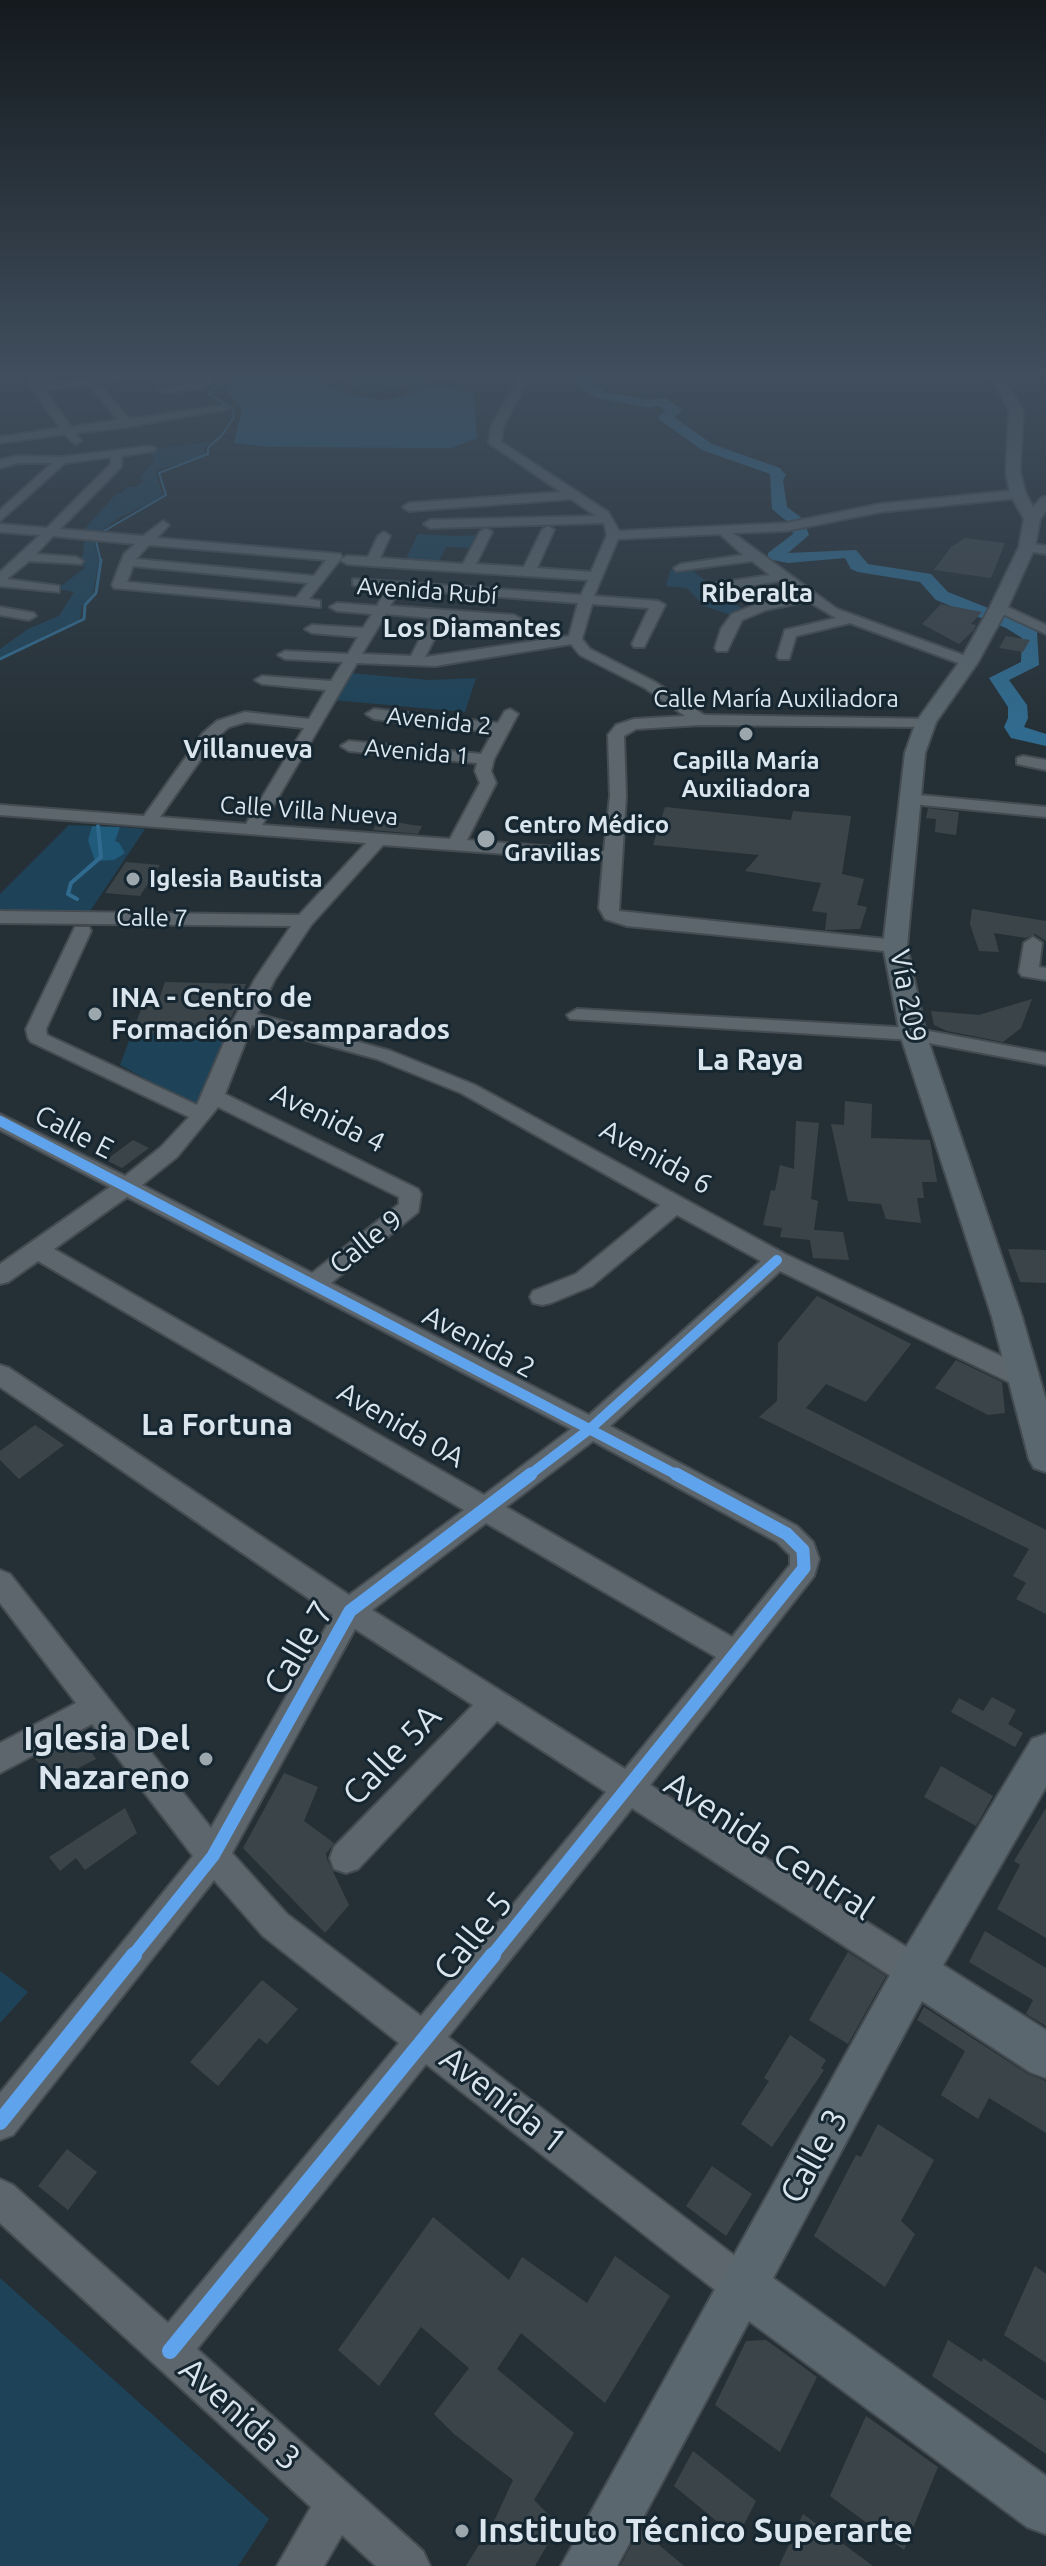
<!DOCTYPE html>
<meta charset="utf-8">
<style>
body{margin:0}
canvas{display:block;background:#253036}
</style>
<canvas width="1046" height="2566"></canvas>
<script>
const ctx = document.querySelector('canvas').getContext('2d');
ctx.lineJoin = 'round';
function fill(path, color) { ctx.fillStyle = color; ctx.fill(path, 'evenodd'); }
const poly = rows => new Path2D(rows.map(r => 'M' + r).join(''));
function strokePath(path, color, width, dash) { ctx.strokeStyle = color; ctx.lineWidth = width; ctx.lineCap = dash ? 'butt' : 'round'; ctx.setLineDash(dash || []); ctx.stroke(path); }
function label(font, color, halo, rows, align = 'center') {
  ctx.font = font + ' Ubuntu,sans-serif'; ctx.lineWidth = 6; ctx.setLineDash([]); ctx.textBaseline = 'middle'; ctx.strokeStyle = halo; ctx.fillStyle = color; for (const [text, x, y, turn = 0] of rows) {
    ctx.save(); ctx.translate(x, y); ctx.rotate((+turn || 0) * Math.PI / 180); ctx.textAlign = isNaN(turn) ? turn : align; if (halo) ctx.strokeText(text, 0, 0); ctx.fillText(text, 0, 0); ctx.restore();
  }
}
const green = poly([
 [330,375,474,375,369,392],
 [213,441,203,448,205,454,198,459,159,469,156,474,163,495,157,500,118,518,100,532,83,531,116,494,122,493,127,487,136,487,144,480,139,478,154,462,149,450],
 [418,534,455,536,478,535,473,548,446,547,437,565,404,563],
 [84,540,94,540,99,561,93,593,82,606,80,619,0,657,0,649,28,629,59,616,74,592,57,589,86,567,73,565,83,555],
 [689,568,745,611,734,616,704,606,687,588,666,586,670,570],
 [350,673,429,680,476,678,465,712,333,700],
 [69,825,92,826,88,840,114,842,120,827,145,829,90,911,0,912,0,894],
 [132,1033,225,1036,196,1106,120,1065],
 [0,1971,28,1992,0,2023],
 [0,2278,269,2519,238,2566,0,2566]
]);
const forest = poly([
 [242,375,308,375,333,390,378,400,395,399,432,385,474,393,477,438,452,448,269,447,234,443,242,409,226,390],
 [92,826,120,827,115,841,119,843,125,853,114,860,95,861,88,840]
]);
const streamFar2 = poly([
 [101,562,96,541,104,531,166,495,159,473,208,454,208,448,223,434,234,417,233,409,209,394,230,375]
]);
const streamFar1 = poly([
 [0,659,84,619,85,605,96,593,101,560]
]);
const stream = poly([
 [77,899,68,894,71,883,101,857,98,826]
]);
const river = poly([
 [577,375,589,375,589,381,606,392,649,400,665,398,683,410,674,417,712,444,780,468,786,475,783,480,787,507,803,519,809,535,788,553,856,550,868,564,931,574,948,592,1018,620,1037,632,1039,665,1009,680,1027,705,1028,718,1024,727,1046,734,1046,746,1011,738,1004,727,1008,718,1008,707,989,678,1021,662,1022,638,1006,628,936,600,920,582,858,572,851,569,845,558,788,563,768,559,768,553,793,534,790,524,772,509,770,474,702,450,660,420,658,417,666,410,658,406,649,408,597,398,577,385,577,375]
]);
const building = poly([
 [965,538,1005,543,991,578,934,570,951,547],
 [941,604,982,612,971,624,976,625,974,630,959,644,922,624],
 [1006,636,1030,640,1023,652,999,648],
 [665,807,791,820,793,811,851,816,842,874,864,879,857,905,867,907,860,929,825,930,827,913,812,911,821,883,745,871,759,855,653,845],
 [928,808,959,812,956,835,935,832,936,819,926,818],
 [379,819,412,825,422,826,418,834,373,830],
 [126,862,160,865,140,896,105,893],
 [972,909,1046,921,1046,941,1035,934,1026,938,994,933,999,952,979,951,970,924],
 [165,982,246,984,223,1036,132,1033,144,1002,158,1002],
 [1032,999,1021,1028,1003,1042,947,1031,934,1025,931,1011,979,1015],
 [845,1101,872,1104,871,1138,930,1140,937,1182,922,1182,924,1198,917,1198,921,1223,886,1219,881,1204,848,1201,831,1124,844,1125],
 [796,1121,819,1123,811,1199,818,1201,814,1230,843,1232,849,1260,813,1258,810,1240,780,1237,782,1228,763,1225,771,1190,775,1191,780,1165,794,1169],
 [133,1140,149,1148,122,1168,106,1160],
 [1008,1249,1046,1250,1046,1283,1020,1282],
 [817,1296,911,1344,866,1402,826,1384,806,1408,1046,1530,1046,1614,1016,1599,1026,1583,1013,1576,1029,1549,759,1417,777,1401,778,1343],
 [956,1360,1002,1382,1005,1413,988,1415,935,1388],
 [35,1425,64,1445,19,1479,0,1460,0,1451],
 [992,1697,1016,1710,1008,1724,1023,1733,1015,1747,951,1712,959,1698,983,1711],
 [79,1734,96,1759,55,1780,35,1759],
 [941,1766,993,1796,976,1826,924,1797],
 [284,1773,318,1787,304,1821,334,1843,326,1854,327,1859,349,1905,325,1933,243,1848],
 [125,1808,137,1833,85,1870,76,1858,60,1871,49,1857],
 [1046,1808,1046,1938,997,1909,1020,1865,1014,1861],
 [985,1931,1046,1968,1046,2026,1026,2014,1033,2000,969,1962],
 [848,1952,886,1976,848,2044,809,2020],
 [262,1980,298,2009,267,2044,259,2038,218,2086,190,2062],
 [924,2007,1028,2074,1046,2081,1046,2133,989,2098,978,2119,941,2095,965,2051,917,2020],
 [790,2035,826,2060,821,2068,824,2070,772,2147,741,2124,769,2081,764,2078],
 [878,2124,934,2160,901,2221,915,2234,885,2287,814,2236,856,2155,861,2157],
 [67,2149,97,2172,68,2210,38,2186],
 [712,2166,752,2194,726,2236,686,2206],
 [433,2217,509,2280,522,2257,587,2303,615,2256,670,2296,605,2403,521,2333,497,2369,574,2433,534,2500,559,2525,535,2566,466,2566,495,2519,513,2480,454,2434,434,2414,469,2368,421,2327,379,2386,338,2350],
 [1035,2266,1046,2274,1046,2363,1004,2335],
 [766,2340,817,2377,780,2452,715,2405,746,2341],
 [948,2340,982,2362,983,2358,1046,2401,1046,2454,932,2376],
 [866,2416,938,2467,904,2550,830,2496],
 [693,2451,756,2501,737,2538,674,2486],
 [803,2514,873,2566,779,2566],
 [640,2529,684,2566,620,2566]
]);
const minor = poly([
 [126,375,155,375,99,384,129,419,223,406,228,409,127,427,75,433,81,441,75,444,65,434,0,443,0,437,60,428,27,381,28,379,36,379,40,384,126,375],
 [89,385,118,420,71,427,44,390,89,385],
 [202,375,212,375,214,380,203,388,163,393,158,390,200,382,203,379,202,375],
 [516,375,526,375,525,385,503,427,501,442,608,512,619,531,786,523,880,504,1018,490,1024,494,1018,498,880,512,786,531,733,533,837,609,974,659,974,665,964,665,850,623,796,636,789,659,779,659,777,656,785,630,836,618,808,601,766,610,742,620,727,651,717,651,715,648,721,629,732,614,757,604,799,595,780,581,717,591,710,587,717,583,770,575,752,561,676,571,674,568,681,564,743,555,720,534,618,539,594,596,658,601,665,605,644,647,634,647,632,644,649,608,592,604,582,639,590,649,655,682,704,715,932,719,932,725,926,727,700,725,636,729,624,736,626,796,619,911,895,940,904,946,895,952,627,926,605,919,599,908,603,861,383,845,311,925,275,979,257,1014,391,1051,475,1085,785,1254,1035,1372,1039,1379,1035,1386,1026,1388,1017,1386,780,1271,610,1426,797,1526,813,1542,819,1559,814,1576,650,1785,927,1960,932,1972,927,1984,915,1989,903,1984,632,1808,448,2037,756,2272,762,2286,756,2300,742,2306,728,2300,426,2064,197,2349,423,2551,430,2566,376,2566,342,2535,324,2566,277,2566,311,2507,0,2223,0,2179,13,2185,168,2323,399,2043,263,1936,214,1880,13,2135,0,2140,0,2093,193,1856,92,1724,0,1773,0,1743,76,1703,0,1603,0,1570,10,1574,211,1828,333,1615,0,1387,0,1365,9,1368,349,1595,464,1510,38,1261,8,1282,0,1284,0,1264,110,1187,0,1130,0,1114,125,1176,161,1147,189,1117,31,1042,28,1038,26,1029,75,927,89,927,91,931,46,1029,47,1035,197,1105,235,1017,255,979,291,926,0,923,0,911,299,915,366,843,0,815,0,805,144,816,203,733,217,721,245,712,309,719,326,690,262,684,255,680,262,676,331,681,343,662,285,659,278,655,285,651,348,654,358,637,312,633,305,629,312,625,363,628,372,614,337,611,330,607,337,603,377,606,387,588,353,585,353,579,581,595,588,580,372,566,347,564,340,560,347,556,368,557,378,536,384,532,390,536,380,558,463,564,480,532,486,528,492,532,476,564,524,567,542,530,548,526,554,530,537,568,591,572,607,535,604,523,430,528,424,524,430,520,596,516,571,499,409,511,403,507,409,503,561,492,489,443,491,427,515,385,516,375],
 [400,589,578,603,569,636,425,657,445,618,514,623,521,619,514,615,390,606,400,589],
 [386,614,431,618,411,656,362,654,386,614],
 [571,644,580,655,645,688,685,716,634,719,616,725,608,735,610,796,604,851,467,840,496,783,491,771,494,759,518,714,510,709,505,711,498,723,374,709,366,714,374,719,493,732,481,754,349,741,341,746,349,751,477,763,475,771,480,783,450,839,262,825,357,663,435,666,571,644],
 [246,722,304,728,246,824,160,817,215,739,229,727,246,722],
 [252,1025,377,1059,461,1093,660,1205,576,1274,533,1291,530,1297,533,1303,542,1305,551,1303,592,1286,677,1215,761,1261,589,1415,331,1283,418,1212,421,1194,418,1189,225,1094,252,1025],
 [218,1107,399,1197,399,1204,312,1273,142,1185,177,1157,218,1107],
 [127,1197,571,1429,484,1495,54,1249,127,1197],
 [593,1441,777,1542,790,1555,790,1565,732,1637,506,1507,593,1441],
 [486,1523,716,1657,625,1769,372,1610,486,1523],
 [355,1629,473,1705,334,1847,330,1858,334,1869,346,1873,358,1869,497,1721,606,1792,421,2016,287,1914,232,1853,355,1629],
 [150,446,156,449,154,451,122,456,121,467,60,529,143,536,163,521,169,525,157,538,340,554,342,557,309,599,320,601,320,607,114,588,112,585,124,554,135,544,53,536,36,554,76,557,83,561,81,564,29,561,7,579,59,586,59,592,0,586,0,572,40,535,0,532,0,524,47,528,111,464,111,457,65,463,0,521,0,510,52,463,18,463,0,468,0,460,17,456,62,457,150,446],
 [149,545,326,560,314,576,136,559,149,545],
 [133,566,308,583,296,598,127,582,133,566],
 [1027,543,1046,546,1046,554,1022,550,1021,547,1027,543],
 [999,603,1046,625,1046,634,994,610,994,604,999,603],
 [0,607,34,613,36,616,29,620,0,615,0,607],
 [1023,756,1046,760,1046,770,1017,764,1017,758,1023,756],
 [908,794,1046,807,1046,817,902,803,900,799,908,794],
 [1033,937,1042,943,1039,967,1046,968,1046,980,1022,976,1019,972,1024,943,1033,937],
 [577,1009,913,1028,1046,1053,1046,1065,913,1040,570,1019,567,1015,577,1009]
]);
const major = poly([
 [990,375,1002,375,1023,410,1020,472,1026,494,1033,507,1041,498,1046,496,1046,511,1040,519,1035,547,1008,607,978,662,936,722,925,753,907,946,926,1034,1022,1317,1046,1400,1046,1472,1034,1468,1029,1459,992,1317,900,1034,883,946,905,753,916,722,960,661,990,607,1019,547,1024,519,1010,494,1006,472,1009,410,990,375],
 [1046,1734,1046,1787,943,1965,1046,2030,1046,2078,1030,2072,922,2001,773,2278,1046,2476,1046,2534,1027,2527,749,2321,617,2566,561,2566,900,1957,1032,1739,1046,1734]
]);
const cyclewayFar2 = poly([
 [0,1121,679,1476],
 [528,1476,591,1428,777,1260]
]);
const cyclewayFar1 = poly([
 [132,1957,213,1856,350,1611,531,1474],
 [491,1957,804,1568,803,1550,787,1534,676,1474]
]);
const cycleway = poly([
 [0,2122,134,1955],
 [170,2351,493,1955]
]);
const markers = [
 [746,734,8,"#9ba6ad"],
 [486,839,10,"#9ba6ad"],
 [133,879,8,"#9ba6ad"],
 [95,1014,8,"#9ba6ad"],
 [206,1759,8,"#9ba6ad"],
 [462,2531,8,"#9ba6ad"]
];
const farStreetnames = [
 ["Avenida Rubí",427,591,4],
 ["Calle María Auxiliadora",776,699],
 ["Avenida 2",439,721,6],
 ["Avenida 1",417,752,5],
 ["Calle Villa Nueva",309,811,4],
 ["Calle 7",152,918,1]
];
const farPoinames = [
 ["Capilla María",746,761,"center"],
 ["Auxiliadora",746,789,"center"],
 ["Centro Médico",504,825],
 ["Gravilias",504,853],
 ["Iglesia Bautista",149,879]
];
const farNeighbourhoodnames = [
 ["Riberalta",757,593],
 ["Los Diamantes",472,628],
 ["Villanueva",248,749]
];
const streetNames = [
 ["Vía 209",908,996,79],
 ["Avenida 4",328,1118,26],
 ["Calle E",74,1132,27],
 ["Avenida 6",656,1157,29],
 ["Calle 9",366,1242,-39],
 ["Avenida 2",479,1342,28],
 ["Avenida 0A",401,1425,30]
];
const poiNames = [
 ["INA - Centro de",111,998],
 ["Formación Desamparados",111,1030]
];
const neighbourhoodNames = [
 ["La Raya",750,1060],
 ["La Fortuna",217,1425]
];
const nearStreetnames = [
 ["Calle 7",299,1648,-59],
 ["Calle 5A",392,1755,-46],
 ["Avenida Central",769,1846,33],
 ["Calle 5",473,1936,-51],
 ["Avenida 1",503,2100,38],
 ["Calle 3",814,2156,-61],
 ["Avenida 3",240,2414,42]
];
const nearPoinames = [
 ["Iglesia Del",190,1739],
 ["Nazareno",190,1778],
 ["Instituto Técnico Superarte",478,2531,"left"]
];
fill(green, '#1e4359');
fill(forest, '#205b7c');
strokePath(streamFar2, '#306b8f', 2);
strokePath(streamFar1, '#306b8f', 3);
strokePath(stream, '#306b8f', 4);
fill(river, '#306b8f');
fill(building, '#3b4449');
strokePath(minor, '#444c52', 4);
strokePath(major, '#444c52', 4);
fill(minor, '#5c666c');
fill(major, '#5b676e');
strokePath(cyclewayFar2, '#60a3ed', 10);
strokePath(cyclewayFar1, '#60a3ed', 13);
strokePath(cycleway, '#60a3ed', 16);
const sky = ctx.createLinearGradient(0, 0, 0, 734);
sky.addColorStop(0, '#141a1e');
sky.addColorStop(0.51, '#404e5d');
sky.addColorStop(1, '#404e5d00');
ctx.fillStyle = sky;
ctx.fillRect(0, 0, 1046, 734);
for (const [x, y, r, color] of markers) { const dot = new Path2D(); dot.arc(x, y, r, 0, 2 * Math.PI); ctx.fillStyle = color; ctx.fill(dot); strokePath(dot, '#162732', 3); }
label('24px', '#dae5ed', '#162732', farStreetnames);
label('bold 24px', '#dae5ed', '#162732', farPoinames, 'left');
label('bold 26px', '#dae5ed', '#162732', farNeighbourhoodnames);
label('28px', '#dae5ed', '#162732', streetNames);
label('bold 28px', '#dae5ed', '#162732', poiNames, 'left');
label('bold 30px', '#dae5ed', '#162732', neighbourhoodNames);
label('34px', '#dae5ed', '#162732', nearStreetnames);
label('bold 34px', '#dae5ed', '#162732', nearPoinames, 'right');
</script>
